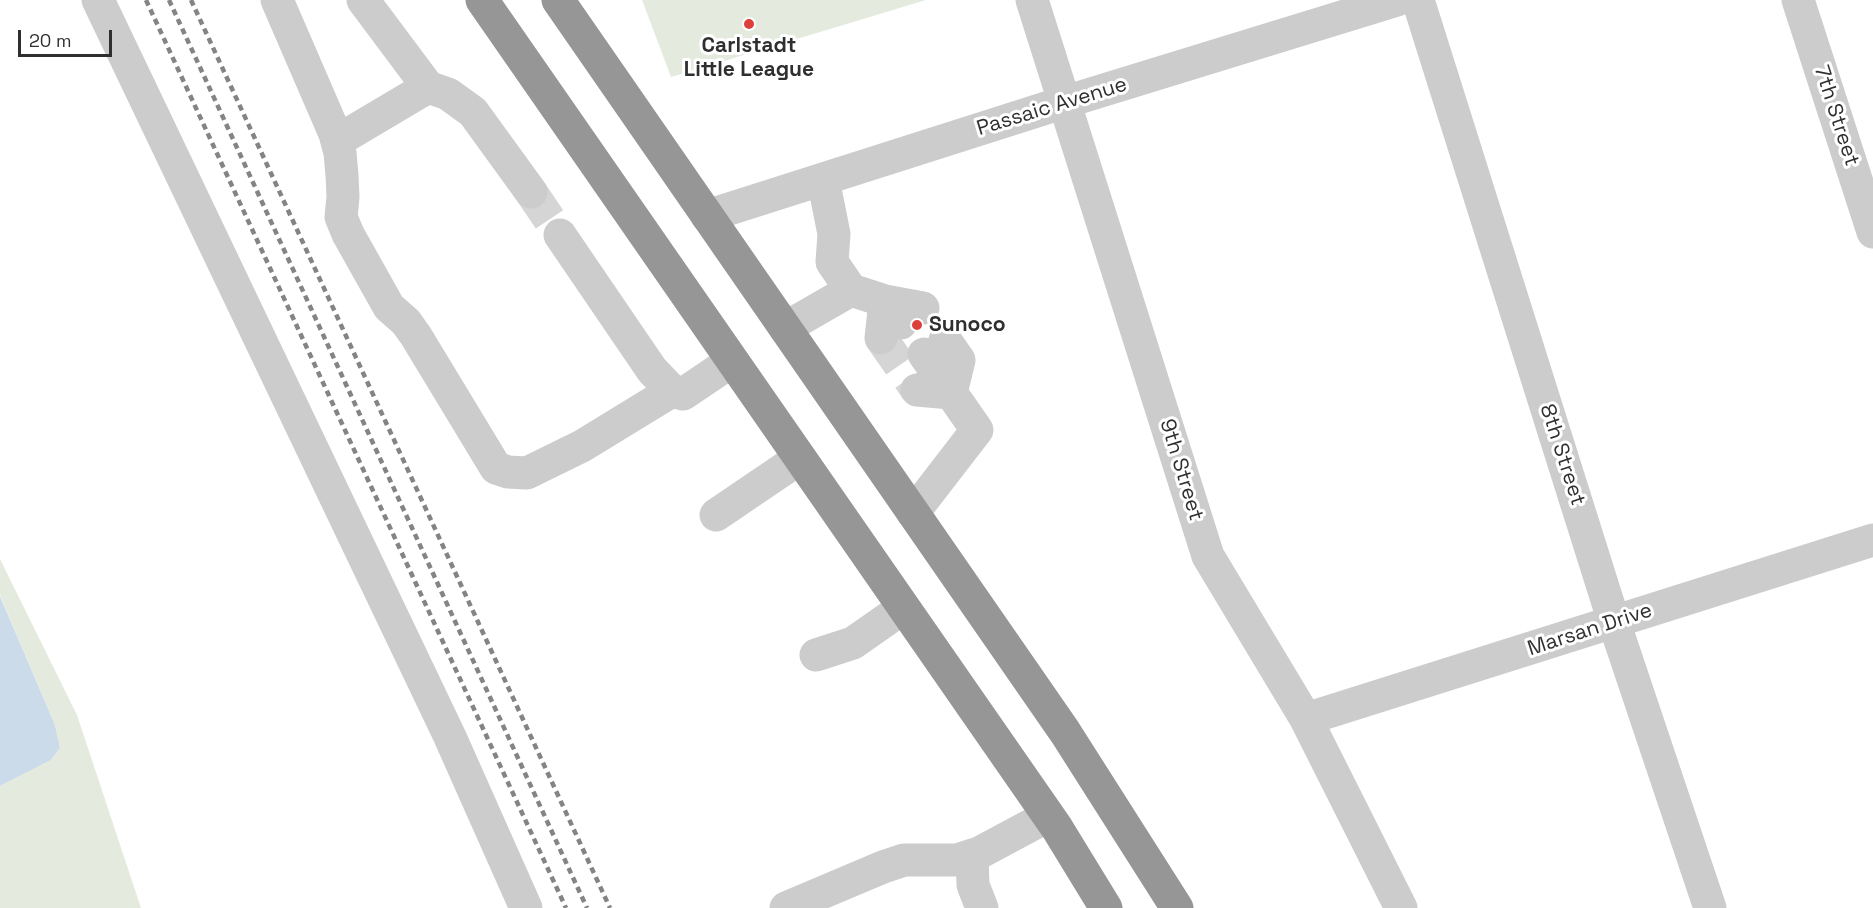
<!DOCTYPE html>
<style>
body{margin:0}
#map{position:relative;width:1873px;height:908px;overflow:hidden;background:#fff;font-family:"Space Grotesk",sans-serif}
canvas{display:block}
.scale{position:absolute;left:18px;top:30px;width:94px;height:27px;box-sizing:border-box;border:3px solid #2f2f2f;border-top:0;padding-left:8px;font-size:18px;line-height:21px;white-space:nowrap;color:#2f2f2f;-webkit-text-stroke:4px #fff;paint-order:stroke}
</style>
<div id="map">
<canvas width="1873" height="908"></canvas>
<div class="scale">20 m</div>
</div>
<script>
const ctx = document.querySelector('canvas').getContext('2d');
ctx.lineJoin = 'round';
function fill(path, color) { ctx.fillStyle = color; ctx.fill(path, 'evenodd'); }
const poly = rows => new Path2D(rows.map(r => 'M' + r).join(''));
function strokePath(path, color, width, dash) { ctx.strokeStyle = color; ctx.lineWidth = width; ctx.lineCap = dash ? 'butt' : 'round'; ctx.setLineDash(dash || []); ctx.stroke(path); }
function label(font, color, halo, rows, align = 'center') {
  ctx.font = font + ' "Space Grotesk",sans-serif'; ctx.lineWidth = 6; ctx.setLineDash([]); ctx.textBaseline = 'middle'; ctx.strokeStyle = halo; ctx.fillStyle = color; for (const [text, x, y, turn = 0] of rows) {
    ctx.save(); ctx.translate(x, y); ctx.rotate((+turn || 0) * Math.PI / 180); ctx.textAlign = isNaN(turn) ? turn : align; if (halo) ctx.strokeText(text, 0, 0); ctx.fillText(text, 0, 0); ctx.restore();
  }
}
const green = poly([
 [642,0,926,0,671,77],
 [0,559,77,715,141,908,0,908,0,786,51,760,60,748,55,725,0,595]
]);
const water = poly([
 [0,596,55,725,60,748,51,760,0,786]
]);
const minorTunnel = poly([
 [531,192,560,235],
 [881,338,917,390]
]);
const minor = poly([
 [98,0,450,737,526,908],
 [277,0,335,134,340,153,342,175,343,197,341,217,348,234,389,307,406,322,416,336,496,468,508,472,527,473,582,446,672,391],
 [363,0,428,87,448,94,473,112,531,192],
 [1032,0,1208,556,1306,719,1401,908],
 [1418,0,1614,622,1710,908],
 [1798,0,1873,232],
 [337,141,428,87],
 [823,179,834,234,832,262,851,290,885,301,901,323],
 [707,216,1065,102,1397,0],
 [560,235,652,370,672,391,683,394,732,361],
 [785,328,851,290],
 [881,338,885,301,923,308],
 [917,390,951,393,959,360,945,340],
 [913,513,977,430,924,354],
 [716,515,800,458],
 [816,655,853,643,903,608],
 [1306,719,1873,540],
 [972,855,973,885,982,908],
 [786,908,883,867,904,860,957,860,979,853,1048,816]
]);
const highway = poly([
 [482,0,1057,828,1106,908],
 [558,0,1065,732,1177,908]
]);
const rail = poly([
 [146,0,566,908],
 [169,0,587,908],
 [191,0,610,908]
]);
const markers = [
 [749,24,6,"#dd403a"],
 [917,325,6,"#dd403a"]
];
const poiNames = [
 ["Carlstadt",749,46],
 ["Little League",749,70],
 ["Sunoco",929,325,"left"]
];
const streetNames = [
 ["Passaic Avenue",1052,107,-17],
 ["7th Street",1836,116,72],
 ["8th Street",1562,455,72],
 ["9th Street",1181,470,73],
 ["Marsan Drive",1590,630,-18]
];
fill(green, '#e4ebde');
fill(water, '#cbdbea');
strokePath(minorTunnel, '#d5d5d5', 33, [33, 16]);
strokePath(minor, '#ccc', 33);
strokePath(highway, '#969696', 33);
strokePath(rail, '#848484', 4.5, [6, 4.5]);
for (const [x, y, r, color] of markers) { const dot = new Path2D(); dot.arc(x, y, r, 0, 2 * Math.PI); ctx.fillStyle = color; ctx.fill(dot); strokePath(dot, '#fff', 2); }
label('bold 21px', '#2f2f2f', '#fff', poiNames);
label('21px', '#2f2f2f', '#fff', streetNames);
</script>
